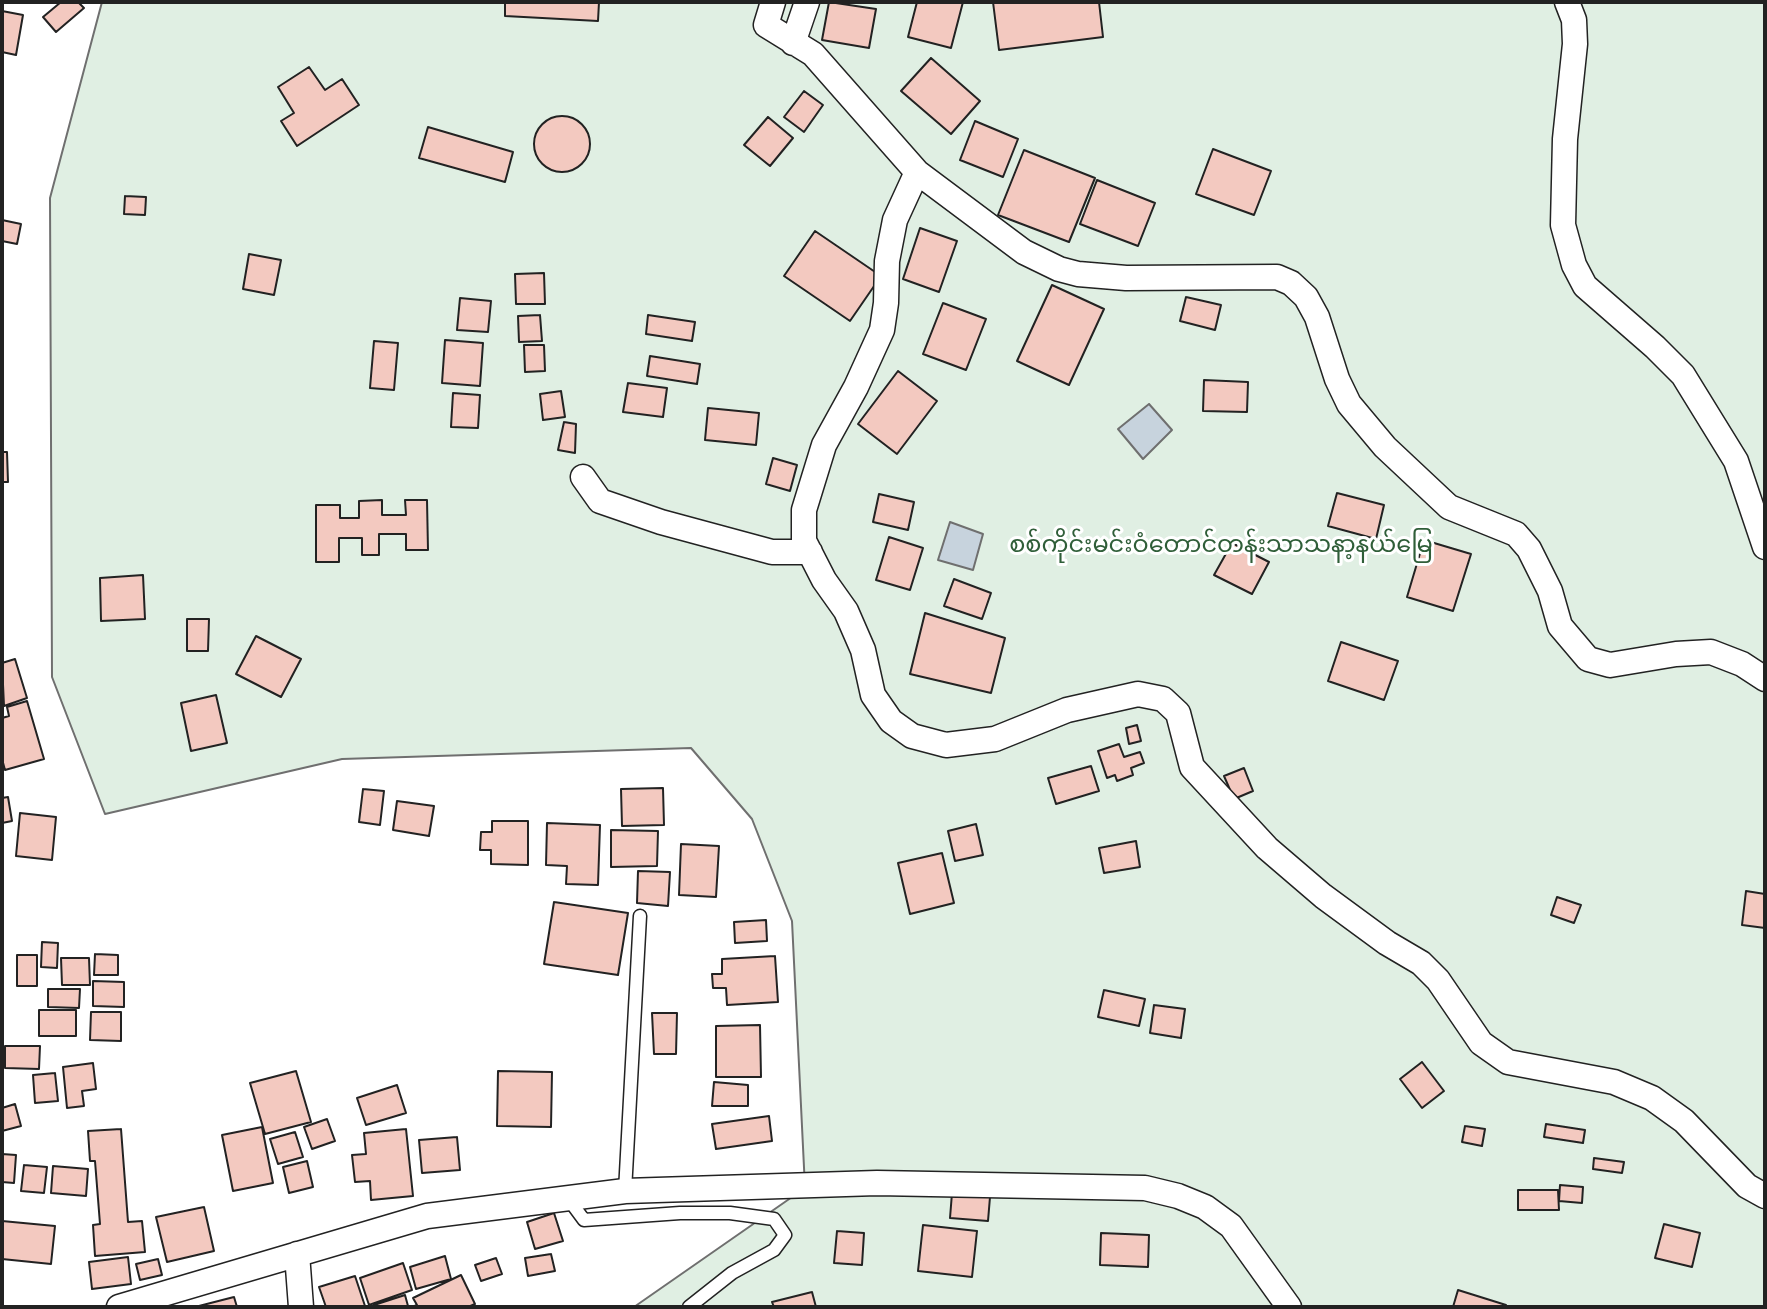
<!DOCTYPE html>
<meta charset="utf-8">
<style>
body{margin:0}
#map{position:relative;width:1767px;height:1309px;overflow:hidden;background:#fff;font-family:"Sofia Sans Condensed",sans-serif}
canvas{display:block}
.frame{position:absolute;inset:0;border:4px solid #222;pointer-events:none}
</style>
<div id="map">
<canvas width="1767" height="1309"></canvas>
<div class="frame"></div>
</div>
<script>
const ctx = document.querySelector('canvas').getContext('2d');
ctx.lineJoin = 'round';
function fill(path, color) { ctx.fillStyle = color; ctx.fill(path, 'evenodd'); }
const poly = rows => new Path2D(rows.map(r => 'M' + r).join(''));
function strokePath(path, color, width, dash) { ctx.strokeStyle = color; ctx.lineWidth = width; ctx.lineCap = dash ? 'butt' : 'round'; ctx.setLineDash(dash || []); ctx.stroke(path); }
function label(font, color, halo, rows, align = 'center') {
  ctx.font = font + ' "Sofia Sans Condensed","Noto Sans Myanmar",sans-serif'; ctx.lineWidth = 6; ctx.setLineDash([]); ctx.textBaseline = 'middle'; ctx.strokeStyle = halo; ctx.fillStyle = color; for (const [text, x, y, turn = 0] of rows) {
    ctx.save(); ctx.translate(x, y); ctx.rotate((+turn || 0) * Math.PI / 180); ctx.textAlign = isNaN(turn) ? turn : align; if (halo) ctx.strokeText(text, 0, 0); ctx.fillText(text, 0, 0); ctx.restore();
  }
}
const green = poly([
 [102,2,1765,2,1765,1307,634,1307,805,1188,792,921,752,819,691,748,342,759,105,814,52,677,50,198,102,2]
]);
const water = poly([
 [1149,404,1172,430,1143,459,1118,429,1149,404],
 [950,522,983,534,973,570,938,560,950,522]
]);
const building = poly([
 [61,2,78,2,84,8,56,32,43,17,61,2],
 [505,2,599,2,598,21,505,16,505,2],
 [829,2,876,9,869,48,822,40,829,2],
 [917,2,963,2,951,48,908,37,917,2],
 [993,2,1099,2,1103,37,999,50,993,2],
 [2,11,23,15,16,55,2,52,2,11],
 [931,58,980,101,951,134,901,91,931,58],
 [309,67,325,90,342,79,359,105,297,146,281,121,294,113,278,87,309,67],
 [804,91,823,105,804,132,784,117,804,91],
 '534 144a28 28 0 1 1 56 0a28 28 0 1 1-56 0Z',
 [768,117,793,138,770,166,744,145,768,117],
 [975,121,1018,139,1003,177,960,160,975,121],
 [428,127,513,152,505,182,419,158,428,127],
 [1213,149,1271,171,1254,215,1196,194,1213,149],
 [1024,150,1095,178,1069,242,998,215,1024,150],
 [1097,180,1155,203,1138,246,1080,224,1097,180],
 [125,196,146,197,145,215,124,214,125,196],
 [2,220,21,224,17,244,2,241,2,220],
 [920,228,957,241,939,292,903,279,920,228],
 [815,231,881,276,850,321,784,276,815,231],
 [249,254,281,260,274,295,243,289,249,254],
 [544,273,545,304,516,304,515,274,544,273],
 [1052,285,1104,309,1069,385,1017,361,1052,285],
 [1186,297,1221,305,1215,330,1180,321,1186,297],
 [460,298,491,301,488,332,457,330,460,298],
 [943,303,986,319,966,370,923,354,943,303],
 [540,315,542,341,519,342,518,316,540,315],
 [648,315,695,322,692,341,646,334,648,315],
 [445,340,483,343,480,386,442,383,445,340],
 [374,341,398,343,394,390,370,388,374,341],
 [524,345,544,345,545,371,525,372,524,345],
 [650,356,700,364,697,384,647,376,650,356],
 [898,371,937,401,897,454,858,424,898,371],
 [1204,380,1248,382,1247,412,1203,411,1204,380],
 [628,383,667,388,663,417,623,412,628,383],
 [561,391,565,417,543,420,540,394,561,391],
 [453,393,480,395,478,428,451,427,453,393],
 [708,408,759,413,756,445,705,440,708,408],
 [564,422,576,424,575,453,558,450,564,422],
 [2,452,7,452,8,482,2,482,2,452],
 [773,458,797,465,790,491,766,484,773,458],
 [1337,493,1384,505,1376,539,1328,526,1337,493],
 [879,494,914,502,908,530,873,522,879,494],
 [382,500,382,515,406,515,405,500,427,500,428,550,406,550,406,534,379,534,379,555,362,555,362,538,339,538,339,562,316,562,316,505,340,505,340,518,359,518,359,501,382,500],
 [889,537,923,548,910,590,876,580,889,537],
 [1424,540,1471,554,1453,611,1407,597,1424,540],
 [1232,543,1269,562,1252,594,1214,575,1232,543],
 [143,575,145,619,101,621,100,578,143,575],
 [954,579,991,593,982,619,944,606,954,579],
 [925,613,1005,638,991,693,910,674,925,613],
 [187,619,209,619,208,651,187,651,187,619],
 [256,636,301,659,281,697,236,674,256,636],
 [1341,642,1398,661,1384,700,1328,681,1341,642],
 [15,659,27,698,4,706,2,663,15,659],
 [216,695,227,743,191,751,181,703,216,695],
 [27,701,44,759,5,770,2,759,2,718,9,716,7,707,27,701],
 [1137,725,1141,741,1129,744,1126,728,1137,725],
 [1119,744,1124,757,1140,752,1144,763,1131,768,1133,775,1117,781,1115,775,1107,778,1098,751,1119,744],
 [1091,766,1099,791,1056,804,1048,778,1091,766],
 [1244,768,1253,791,1234,799,1224,776,1244,768],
 [663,788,664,825,622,826,621,789,663,788],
 [363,789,384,791,380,825,359,822,363,789],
 [8,797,12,821,2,823,2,798,8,797],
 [397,801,434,806,429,836,393,830,397,801],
 [20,813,56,817,52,860,16,856,20,813],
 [492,821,528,821,528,865,491,864,491,850,480,850,481,832,492,832,492,821],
 [547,823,600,825,598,885,566,884,567,866,546,865,547,823],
 [976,824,983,855,955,861,948,831,976,824],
 [611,830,658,831,657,866,611,867,611,830],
 [1136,841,1140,867,1104,873,1099,848,1136,841],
 [681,844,719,846,716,897,679,895,681,844],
 [942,853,954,903,910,914,898,863,942,853],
 [638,871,670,872,668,906,637,903,638,871],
 [1746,891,1765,894,1765,928,1742,925,1746,891],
 [1557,897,1581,905,1574,923,1551,915,1557,897],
 [554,902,628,913,618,975,544,964,554,902],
 [766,920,767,941,735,943,734,922,766,920],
 [42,942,58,943,57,968,41,967,42,942],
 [95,954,118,955,118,975,94,975,95,954],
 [17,955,37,955,37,986,17,986,17,955],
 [775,956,778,1002,727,1005,726,988,713,988,712,974,722,974,722,959,775,956],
 [61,958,89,958,90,985,62,985,61,958],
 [93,981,124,982,124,1007,93,1006,93,981],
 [48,989,80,989,79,1008,48,1007,48,989],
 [1104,990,1145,999,1139,1026,1098,1017,1104,990],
 [1154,1005,1185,1009,1181,1038,1150,1033,1154,1005],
 [39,1010,76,1010,76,1036,39,1036,39,1010],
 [91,1012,121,1012,121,1041,90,1040,91,1012],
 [652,1013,677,1013,676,1054,654,1054,652,1013],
 [760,1025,761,1077,716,1077,716,1026,760,1025],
 [5,1046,40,1046,39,1069,5,1068,5,1046],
 [1422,1062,1444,1091,1422,1108,1400,1079,1422,1062],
 [93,1063,96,1089,82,1091,84,1106,67,1108,63,1067,93,1063],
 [296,1071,311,1122,265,1134,250,1083,296,1071],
 [498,1071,552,1072,551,1127,497,1126,498,1071],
 [55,1073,58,1101,35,1103,33,1075,55,1073],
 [714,1082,748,1085,748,1106,712,1106,714,1082],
 [397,1085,406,1113,366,1125,357,1098,397,1085],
 [15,1104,21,1126,2,1131,2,1108,15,1104],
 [769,1116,772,1141,716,1149,712,1124,769,1116],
 [327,1119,335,1141,312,1149,304,1127,327,1119],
 [1546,1124,1585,1130,1583,1143,1544,1137,1546,1124],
 [1465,1126,1485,1129,1482,1146,1462,1142,1465,1126],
 [262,1127,273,1183,233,1191,222,1135,262,1127],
 [121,1129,128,1222,142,1221,145,1252,95,1256,93,1225,100,1224,95,1161,90,1161,88,1131,121,1129],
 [406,1129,413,1196,371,1200,370,1181,355,1182,352,1155,366,1154,364,1133,406,1129],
 [295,1132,303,1157,278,1164,270,1139,295,1132],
 [457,1137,460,1170,422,1173,419,1140,457,1137],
 [2,1154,16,1155,14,1183,2,1182,2,1154],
 [1594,1158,1624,1162,1622,1173,1593,1169,1594,1158],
 [307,1161,313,1187,289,1193,283,1167,307,1161],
 [24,1165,47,1167,44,1193,21,1191,24,1165],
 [53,1166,88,1169,86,1196,51,1193,53,1166],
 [1560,1185,1583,1187,1582,1203,1559,1201,1560,1185],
 [1518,1190,1558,1190,1559,1210,1518,1210,1518,1190],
 [952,1193,990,1197,988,1221,950,1218,952,1193],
 [204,1207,214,1251,167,1262,156,1217,204,1207],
 [554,1213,563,1241,535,1249,527,1222,554,1213],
 [2,1221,55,1226,51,1264,2,1259,2,1221],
 [1664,1224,1700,1233,1692,1267,1655,1258,1664,1224],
 [923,1225,977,1231,972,1277,918,1271,923,1225],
 [837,1231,864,1233,862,1265,834,1263,837,1231],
 [1101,1233,1149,1235,1148,1267,1100,1265,1101,1233],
 [551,1254,555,1271,528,1276,525,1258,551,1254],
 [445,1256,451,1279,416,1289,410,1267,445,1256],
 [128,1257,131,1284,92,1289,89,1262,128,1257],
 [496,1258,502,1274,481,1281,475,1265,496,1258],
 [158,1259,162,1275,140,1280,136,1264,158,1259],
 [403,1263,412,1290,369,1305,360,1278,403,1263],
 [461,1275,475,1304,468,1307,412,1307,417,1305,413,1298,461,1275],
 [355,1276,365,1306,326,1307,319,1287,355,1276],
 [1458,1290,1506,1305,1505,1307,1453,1307,1458,1290],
 [812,1292,816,1307,774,1307,772,1302,812,1292],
 [405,1295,408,1306,375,1307,374,1305,405,1295],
 [234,1297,237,1307,195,1307,234,1297]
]);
const service = poly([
 [625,1191,640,916],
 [567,1197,584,1220,680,1213,730,1213,774,1219,785,1235,774,1250,732,1273,689,1307]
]);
const minor = poly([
 [773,2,766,25,813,54,917,172,1024,252,1059,269,1078,274,1126,278,1277,277,1291,283,1306,297,1317,317,1337,379,1349,404,1385,447,1449,507,1516,534,1529,549,1550,591,1560,626,1588,659,1610,665,1676,654,1711,652,1742,664,1765,679],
 [1567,2,1574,20,1575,44,1565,139,1563,225,1574,265,1585,286,1655,347,1683,375,1736,461,1765,547],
 [793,43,807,2],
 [917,172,895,220,887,261,886,303,882,330,856,387,824,445,804,510,804,541,824,580,846,611,863,650,873,695,891,721,912,736,946,745,995,739,1067,710,1138,694,1163,699,1178,713,1192,767,1267,848,1323,896,1387,943,1421,963,1438,980,1481,1043,1508,1062,1614,1082,1652,1098,1684,1121,1747,1186,1765,1196],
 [583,477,600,501,661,522,772,552,810,552],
 [297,1254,301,1307],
 [119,1307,427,1216,625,1191,877,1183,1145,1188,1178,1196,1205,1207,1231,1226,1289,1307]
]);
const parkNames = [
 ["စစ်ကိုင်းမင်းဝံတောင်တန်းသာသနာ့နယ်မြေ",1221,546]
];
fill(green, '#e0efe3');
strokePath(green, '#6f6f6f', 2);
fill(water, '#c7d3dd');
strokePath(water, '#6f6f6f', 2);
fill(building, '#f3c9c0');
strokePath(building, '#222', 2);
strokePath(service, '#222', 15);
strokePath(minor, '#222', 27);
strokePath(service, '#fff', 12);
strokePath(minor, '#fff', 24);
label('24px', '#2f5e38', '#fff', parkNames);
</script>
